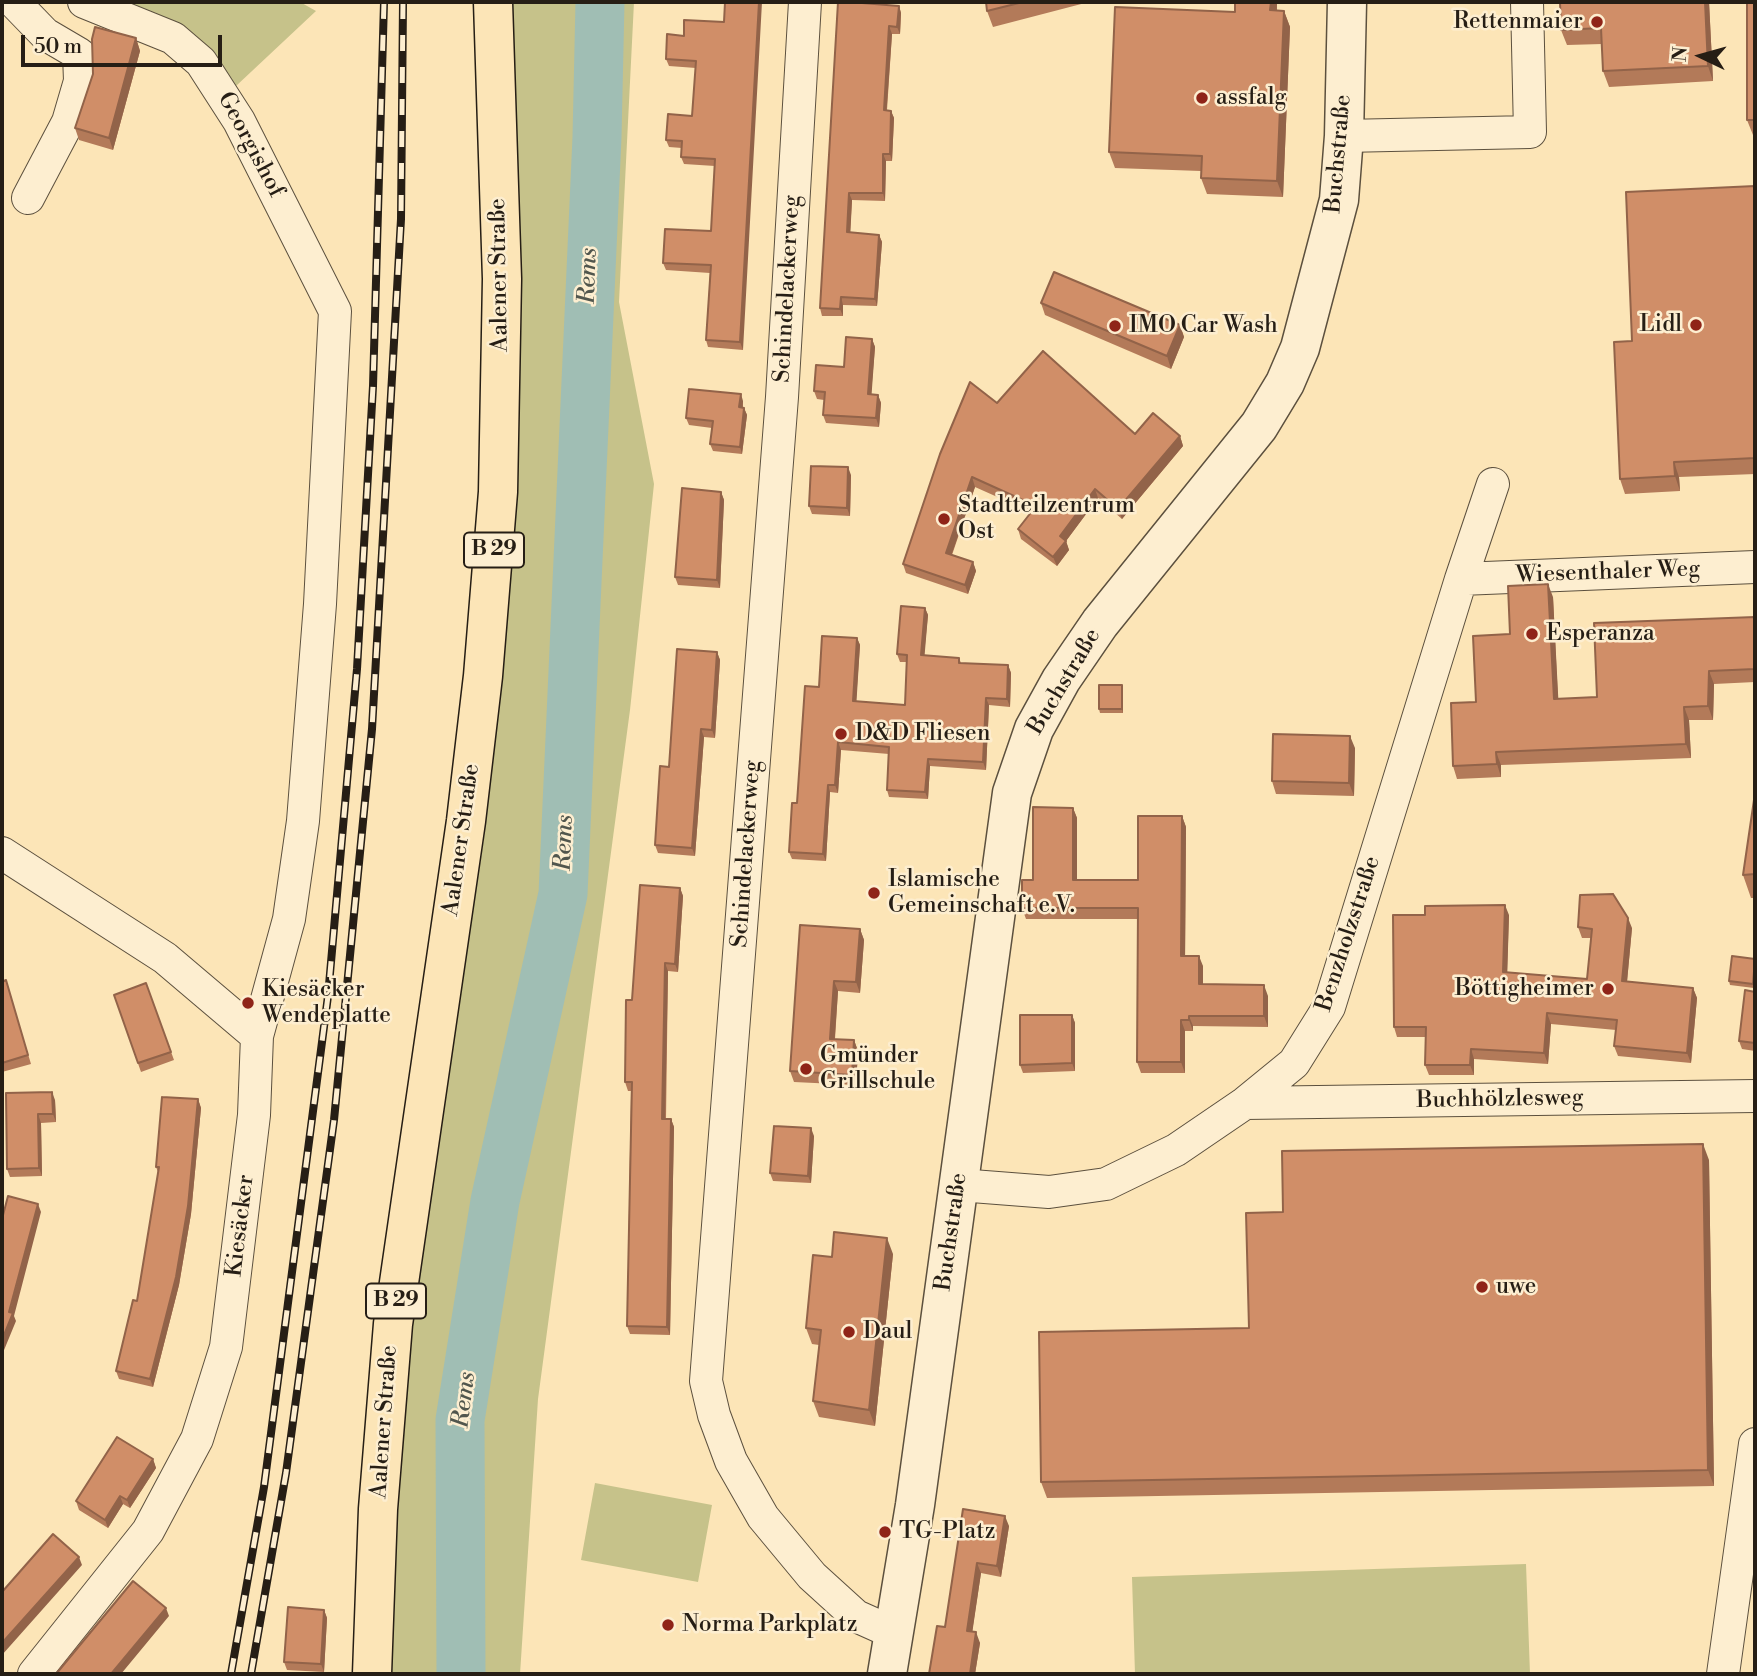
<!DOCTYPE html>
<meta charset="utf-8">
<style>
body{margin:0}
#map{position:relative;width:1757px;height:1676px;overflow:hidden;background:#fce5b7;font-family:"Libre Bodoni",serif}
canvas{display:block}
.frame{position:absolute;inset:0;border:4px solid #261e15;pointer-events:none}
.north{position:absolute;left:1666px;top:21px;width:70px;height:70px;-webkit-text-stroke:5px #fdeed0;paint-order:stroke;rotate:275deg;font-size:19px;font-weight:700;line-height:28px;text-align:center;color:#261e15}
.north::after{content:'';display:block;margin:auto;width:24px;height:32px;background:#261e15;clip-path:polygon(50% 0,100% 100%,50% 72%,0 100%)}
.scale{position:absolute;left:21px;top:35px;width:201px;height:32px;box-sizing:border-box;border:4px solid #261e15;border-top:0;padding-left:9px;font-size:21px;line-height:24px;white-space:nowrap;color:#261e15;-webkit-text-stroke:5px #fdeed0;paint-order:stroke}
</style>
<div id="map">
<canvas width="1757" height="1676"></canvas>
<div class="frame"></div>
<div class="north">N</div>
<div class="scale">50 m</div>
</div>
<script>
const ctx = document.querySelector('canvas').getContext('2d');
ctx.lineJoin = 'round';
function fill(path, color) { ctx.fillStyle = color; ctx.fill(path, 'evenodd'); }
const poly = rows => new Path2D(rows.map(r => 'M' + r).join(''));
function strokePath(path, color, width, dash) { ctx.strokeStyle = color; ctx.lineWidth = width; ctx.lineCap = dash ? 'butt' : 'round'; ctx.setLineDash(dash || []); ctx.stroke(path); }
function label(font, color, halo, rows, align = 'center') {
  ctx.font = font + ' "Libre Bodoni",serif'; ctx.lineWidth = 5; ctx.setLineDash([]); ctx.textBaseline = 'middle'; ctx.strokeStyle = halo; ctx.fillStyle = color; for (const [text, x, y, turn = 0] of rows) {
    ctx.save(); ctx.translate(x, y); ctx.rotate((+turn || 0) * Math.PI / 180); ctx.textAlign = isNaN(turn) ? turn : align; if (halo) ctx.strokeText(text, 0, 0); ctx.fillText(text, 0, 0); ctx.restore();
  }
}
const green = poly([
 [117,2,300,2,316,11,236,86,211,51],
 [511,2,634,2,619,302,654,484,630,710,538,1399,520,1674,385,1674,408,1326,484,838,506,617,520,388],
 [595,1483,712,1505,698,1582,581,1560],
 [1526,1564,1530,1674,1135,1674,1132,1577]
]);
const river = poly([
 [461,1674,460,1420,495,1201,563,894,597,137,600,2]
]);
const minor = poly([
 [14,2,45,34,79,54,80,81,68,122,28,198],
 [805,2,782,397,706,1381,714,1415,731,1461,763,1517,812,1576,856,1616,894,1633],
 [1344,136,1530,132,1527,2],
 [1461,579,1755,567],
 [2,853,165,958,257,1036],
 [1245,1103,1755,1096],
 [959,1185,1049,1192,1106,1184,1176,1150,1245,1103,1294,1063,1329,1007,1461,579,1493,484],
 [34,1674,148,1531,197,1439,226,1347,254,1115,257,1036,289,919,303,821,320,604,335,311,239,121,201,62,173,38,84,2],
 [1723,1674,1755,1444]
]);
const tertiary = poly([
 [887,1674,915,1505,1012,793,1034,729,1061,680,1100,623,1259,426,1285,383,1300,348,1339,200,1344,136,1347,2]
]);
const primary = poly([
 [372,1674,378,1509,393,1324,466,821,483,676,498,492,502,279,493,2]
]);
const rail = poly([
 [231,1674,264,1487,328,996,357,669,373,386,384,2],
 [251,1674,286,1473,334,1120,372,729,401,219,403,2]
]);
const wall = poly([
 [838,2,865,2,865,4,899,6,901,13,900,34,892,34,887,110,891,111,894,118,892,161,886,161,885,201,852,200,850,232,879,235,882,242,877,306,843,305,843,316,822,316,820,308],
 [986,2,1089,2,993,27,987,11],
 [1560,2,1709,2,1713,81,1609,87,1603,71,1602,44,1567,45,1561,30],
 [1755,2,1755,135,1753,135,1747,120],
 [1277,3,1277,10,1284,11,1290,27,1283,197,1207,194,1201,178,1201,171,1115,168,1109,152,1235,12],
 [724,22,743,350,708,347,706,340,710,273,666,270,663,263,711,231,715,166,684,164,681,157,682,148,669,147,666,140,692,116,696,68,669,66,666,59,684,36],
 [136,38,140,51,113,150,79,140,75,128,93,74],
 [1755,186,1755,474,1679,477,1680,491,1625,494,1620,479,1632,341],
 [1041,303,1180,325,1184,337,1171,369,1045,315],
 [872,339,875,347,871,394,878,395,881,403,879,427,826,423,823,415,824,400,817,399,814,391,844,367],
 [743,401,743,408,744,408,747,415,742,454,713,451,710,444,712,428,689,425,686,418],
 [997,403,1135,434,1180,436,1183,446,1122,519,1098,498,1066,541,1069,550,1057,566,1021,539,1018,529,1031,512,975,487,952,555,973,562,976,571,968,594,906,573,903,564],
 [851,475,850,516,812,514,809,506],
 [721,492,724,500,720,588,678,585,675,577],
 [1553,597,1558,699,1597,697,1755,617,1755,682,1714,684,1713,720,1689,720,1691,758,1501,765,1501,777,1457,779,1453,766,1476,702,1510,634],
 [925,608,928,615,924,655,959,658,961,663,1008,665,1011,673,1010,707,989,705,986,770,930,766,928,799,889,797,887,790,889,754,841,750,838,793,830,792,826,861,792,859,789,852,797,803,819,687,857,638,860,645,856,701,905,705,907,662,900,662,897,654],
 [717,652,720,660,715,738,704,737,695,856,658,853,655,845,669,767],
 [1122,685,1123,689,1123,713,1100,713,1099,709],
 [1355,748,1354,796,1276,794,1272,781],
 [1755,793,1755,898,1751,898,1743,875],
 [1073,808,1077,818,1077,880,1138,880,1182,816,1186,827,1185,956,1203,966,1203,984,1268,996,1268,1027,1193,1026,1193,1031,1185,1031,1185,1073,1141,1073,1137,1062,1137,919,1026,919,1022,908,1033,880],
 [680,888,683,896,678,972,668,971,666,1119,671,1119,674,1127,670,1335,630,1334,627,1326,631,1091,628,1091,625,1082,632,1000],
 [1509,915,1507,972,1587,979,1591,938,1582,938,1578,927,1632,928,1627,982,1693,988,1697,998,1691,1063,1618,1056,1614,1046,1616,1030,1551,1024,1548,1064,1474,1059,1474,1075,1429,1075,1425,1065,1426,1037,1397,1037,1394,1027],
 [800,925,860,929,864,940,860,993,838,991,835,1039,854,1040,858,1051,856,1085,794,1082,790,1071],
 [1755,959,1754,988,1730,985,1729,981],
 [6,980,31,1064,2,1072,2,982],
 [146,983,174,1060,141,1072,114,995],
 [1755,992,1755,1051,1742,1049,1739,1041],
 [1072,1015,1075,1023,1075,1071,1023,1073,1020,1065],
 [6,1093,55,1100,56,1122,41,1123,42,1176,10,1177,7,1169],
 [198,1099,201,1108,191,1214,179,1285,153,1387,119,1379,116,1371,137,1301,158,1172,156,1167],
 [814,1136,811,1183,773,1181,770,1173],
 [1709,1160,1714,1486,1047,1498,1041,1482,1249,1328,1283,1212],
 [893,1254,875,1426,819,1417,813,1401,819,1345,812,1344,806,1328,832,1257],
 [153,1459,156,1468,130,1508,123,1504,108,1528,79,1510,76,1501],
 [963,1509,1009,1526,1001,1577,981,1573,972,1632,980,1643,975,1674,929,1674,945,1627],
 [324,1610,327,1618,324,1672,287,1670,284,1662]
]);
const shadedWall = poly([
 [759,2,762,2,743,350,740,342],
 [1271,2,1276,2,1277,3,1276,26,1270,10],
 [1705,2,1709,2,1713,81,1708,66],
 [899,6,901,13,900,34,897,27],
 [1284,11,1290,27,1283,197,1277,181],
 [889,26,892,34,886,118,884,110],
 [136,38,140,51,113,150,109,138],
 [891,111,894,118,892,161,890,154],
 [883,154,886,161,885,201,883,193],
 [849,193,852,200,850,240,847,232],
 [879,235,882,242,877,306,875,299],
 [841,297,843,305,843,316,840,309],
 [1180,325,1184,337,1171,369,1167,356],
 [872,339,875,347,871,402,868,394],
 [741,394,743,401,742,414,739,407],
 [878,395,881,403,879,427,876,418],
 [744,408,747,415,742,454,740,447],
 [1180,436,1183,446,1122,519,1118,509],
 [1674,462,1679,477,1680,491,1675,476],
 [848,467,851,475,850,516,847,508],
 [972,477,975,487,949,562,946,553],
 [1095,489,1098,498,1066,541,1069,550,1057,566,1053,557,1060,536],
 [721,492,724,500,720,588,717,580],
 [973,562,976,571,968,594,965,585],
 [1548,584,1553,597,1559,712,1554,699],
 [925,608,928,615,924,662,921,655],
 [857,638,860,645,856,709,853,701],
 [717,652,720,660,715,738,712,730],
 [1008,665,1011,673,1010,707,1007,699],
 [1709,671,1714,684,1713,720,1708,706],
 [1122,685,1123,689,1123,713,1122,709],
 [986,698,989,705,986,770,983,762],
 [1684,707,1689,720,1691,758,1686,744],
 [701,729,704,737,695,856,692,848],
 [1350,736,1355,748,1354,796,1349,783],
 [838,742,841,750,838,793,835,785],
 [1496,752,1501,765,1501,777,1497,764],
 [928,759,930,766,928,799,925,792],
 [828,785,830,792,826,861,823,854],
 [1073,808,1077,818,1077,891,1073,880],
 [1182,816,1186,827,1185,966,1181,956],
 [680,888,683,896,678,972,675,964],
 [1505,905,1509,915,1507,982,1503,972],
 [1628,918,1632,928,1626,992,1622,981],
 [860,929,864,940,860,993,856,982],
 [1199,956,1203,966,1203,995,1199,984],
 [665,963,668,971,665,1127,662,1119],
 [1755,966,1755,981,1754,988,1753,984],
 [834,981,838,991,834,1049,830,1039],
 [1264,985,1268,996,1268,1027,1264,1016],
 [1693,988,1697,998,1691,1063,1687,1053],
 [1547,1013,1551,1024,1548,1064,1544,1053],
 [1072,1015,1075,1023,1075,1071,1072,1063],
 [1189,1016,1193,1026,1193,1031,1189,1020],
 [1181,1020,1185,1031,1185,1073,1181,1062],
 [854,1040,858,1051,856,1085,852,1075],
 [1471,1049,1474,1059,1474,1075,1470,1065],
 [52,1092,55,1100,56,1122,53,1114],
 [198,1099,201,1108,191,1214,179,1285,153,1387,150,1379],
 [38,1114,41,1123,42,1176,39,1168],
 [671,1119,674,1127,670,1335,667,1327],
 [811,1128,814,1136,811,1183,808,1176],
 [1703,1144,1709,1160,1714,1486,1708,1470],
 [38,1204,41,1212,14,1316,16,1321,2,1355,2,1340],
 [887,1238,893,1254,875,1426,869,1410],
 [153,1459,156,1468,130,1508,127,1500],
 [120,1496,123,1504,108,1528,105,1520],
 [1005,1516,1009,1526,1001,1577,997,1566],
 [79,1557,82,1565,2,1655,2,1643],
 [977,1563,981,1573,971,1641,967,1631],
 [166,1608,169,1616,121,1674,111,1674],
 [324,1610,327,1618,324,1672,321,1664],
 [976,1632,980,1643,975,1674,970,1674]
]);
const building = poly([
 [725,2,759,2,740,342,706,340,711,265,663,263,665,229,711,231,715,159,681,157,682,141,666,140,668,114,692,116,696,61,666,59,667,34,684,36,684,20,724,22,725,2],
 [838,2,862,2,862,3,899,6,897,27,889,26,884,110,891,111,890,154,883,154,883,193,849,193,847,232,879,235,875,299,841,297,840,309,820,308,838,2],
 [986,2,1023,2,987,11,986,2],
 [1235,2,1271,2,1270,10,1284,11,1277,181,1201,178,1202,156,1109,152,1115,7,1235,12,1235,2],
 [1560,2,1705,2,1708,66,1603,71,1601,28,1561,30,1560,2],
 [1747,2,1755,2,1755,120,1747,120,1747,2],
 [95,27,136,38,109,138,75,128,93,74,92,39,95,27],
 [1755,186,1755,458,1674,462,1675,476,1620,479,1614,342,1632,341,1626,192,1755,186],
 [1054,272,1180,325,1167,356,1041,303,1054,272],
 [846,337,872,339,868,394,878,395,876,418,823,415,825,392,814,391,816,365,844,367,846,337],
 [1043,351,1135,434,1153,413,1180,436,1118,509,1095,489,1060,536,1066,541,1053,557,1018,529,1036,506,972,477,946,553,973,562,965,585,903,564,940,454,970,382,997,403,1043,351],
 [689,389,741,394,739,407,744,408,740,447,710,444,713,421,686,418,689,389],
 [811,466,848,467,847,508,809,506,811,466],
 [682,488,721,492,717,580,675,577,682,488],
 [1548,584,1554,699,1597,697,1594,623,1755,617,1755,669,1709,671,1708,706,1684,707,1686,744,1496,752,1497,764,1453,766,1451,703,1476,702,1473,636,1510,634,1508,586,1548,584],
 [901,606,925,608,921,655,959,658,959,663,1008,665,1007,699,986,698,983,762,928,759,925,792,887,790,889,747,838,742,835,785,828,785,823,854,789,852,792,803,797,803,805,686,819,687,822,636,857,638,853,701,905,705,907,655,897,654,901,606],
 [677,649,717,652,712,730,701,729,692,848,655,845,660,766,669,767,677,649],
 [1099,685,1122,685,1122,709,1099,709,1099,685],
 [1273,734,1350,736,1349,783,1272,781,1273,734],
 [1755,793,1755,874,1743,875,1755,793],
 [1033,807,1073,808,1073,880,1138,880,1138,816,1182,816,1181,956,1199,956,1199,984,1264,985,1264,1016,1189,1016,1189,1020,1181,1020,1181,1062,1137,1062,1138,908,1022,908,1022,880,1033,880,1033,807],
 [640,885,680,888,675,964,665,963,662,1119,671,1119,667,1327,627,1326,632,1082,625,1082,626,1000,632,1000,640,885],
 [1613,894,1628,918,1622,981,1693,988,1687,1053,1614,1046,1617,1020,1547,1013,1544,1053,1471,1049,1470,1065,1425,1065,1426,1027,1394,1027,1393,915,1425,915,1425,906,1505,905,1503,972,1587,979,1592,929,1578,927,1580,895,1613,894],
 [800,925,860,929,856,982,834,981,830,1039,854,1040,852,1075,790,1071,800,925],
 [1732,956,1755,959,1753,984,1729,981,1732,956],
 [6,980,28,1055,2,1063,2,982,6,980],
 [146,983,171,1052,138,1063,114,995,146,983],
 [1745,990,1755,992,1755,1043,1739,1041,1745,990],
 [1020,1015,1072,1015,1072,1063,1020,1065,1020,1015],
 [52,1092,53,1114,38,1114,39,1168,7,1169,6,1093,52,1092],
 [162,1097,198,1099,188,1206,176,1277,150,1379,116,1371,133,1300,137,1301,159,1167,156,1167,162,1097],
 [774,1126,811,1128,808,1176,770,1173,774,1126],
 [1703,1144,1708,1470,1041,1482,1039,1332,1249,1328,1246,1213,1283,1212,1282,1151,1703,1144],
 [8,1196,38,1204,9,1312,13,1313,2,1340,2,1219,8,1196],
 [834,1232,887,1238,869,1410,813,1401,821,1330,806,1328,813,1255,832,1257,834,1232],
 [117,1437,153,1459,127,1500,120,1496,105,1520,76,1501,117,1437],
 [963,1509,1005,1516,997,1566,977,1563,967,1631,976,1632,970,1674,929,1674,937,1626,945,1627,963,1509],
 [53,1534,79,1557,2,1643,2,1592,53,1534],
 [133,1581,166,1608,111,1674,56,1674,133,1581],
 [288,1607,324,1610,321,1664,284,1662,288,1607]
]);
const markers = [
 [1597,22,7,"#8f2418"],
 [1202,98,7,"#8f2418"],
 [1696,325,7,"#8f2418"],
 [1115,326,7,"#8f2418"],
 [944,519,7,"#8f2418"],
 [1532,634,7,"#8f2418"],
 [841,734,7,"#8f2418"],
 [874,893,7,"#8f2418"],
 [1608,989,7,"#8f2418"],
 [248,1003,7,"#8f2418"],
 [806,1069,7,"#8f2418"],
 [1482,1287,7,"#8f2418"],
 [849,1332,7,"#8f2418"],
 [885,1532,7,"#8f2418"],
 [668,1625,7,"#8f2418"]
];
const shields = [
 [494,550,60],
 [396,1301,60]
];
const shieldNames = [
 ["B 29",494,550],
 ["B 29",396,1301]
];
const poiNames = [
 ["Rettenmaier",1583,22,"right"],
 ["assfalg",1216,98],
 ["Lidl",1682,325,"right"],
 ["IMO Car Wash",1129,326],
 ["Stadtteilzentrum",958,506],
 ["Ost",958,532],
 ["Esperanza",1546,634],
 ["D&D Fliesen",855,734],
 ["Islamische",888,880],
 ["Gemeinschaft e.V.",888,906],
 ["Böttigheimer",1594,989,"right"],
 ["Kiesäcker",262,990],
 ["Wendeplatte",262,1016],
 ["Gmünder",820,1056],
 ["Grillschule",820,1082],
 ["uwe",1496,1287],
 ["Daul",863,1332],
 ["TG-Platz",899,1532],
 ["Norma Parkplatz",682,1625]
];
const streetNames = [
 ["Georgishof",250,145,62],
 ["Buchstraße",1339,154,-85],
 ["Aalener Straße",500,275,-91],
 ["Schindelackerweg",788,289,-87],
 ["Wiesenthaler Weg",1608,573,-2],
 ["Buchstraße",1065,682,-59],
 ["Aalener Straße",462,840,-82],
 ["Schindelackerweg",747,854,-86],
 ["Benzholzstraße",1349,934,-72],
 ["Buchhölzlesweg",1500,1100,-1],
 ["Kiesäcker",241,1226,-83],
 ["Buchstraße",952,1232,-82],
 ["Aalener Straße",385,1422,-86]
];
const waterNames = [
 ["Rems",589,276,-88],
 ["Rems",565,843,-88],
 ["Rems",465,1400,-83]
];
fill(green, '#c6c28a');
strokePath(river, '#a0beb4', 49);
strokePath(minor, '#5c503e', 34);
strokePath(tertiary, '#5c503e', 41);
strokePath(primary, '#261e15', 41);
strokePath(minor, '#fdeed0', 32);
strokePath(tertiary, '#fdeed0', 38);
strokePath(primary, '#fce5b7', 38);
strokePath(rail, '#261e15', 8);
strokePath(rail, '#fdeed0', 5, [16]);
fill(wall, '#b37a59');
fill(shadedWall, '#926349');
fill(building, '#d08e68');
strokePath(building, '#926349', 2);
for (const [x, y, r, color] of markers) { const dot = new Path2D(); dot.arc(x, y, r, 0, 2 * Math.PI); ctx.fillStyle = color; ctx.fill(dot); strokePath(dot, '#fdeed0', 2.5); }
for (const [x, y, w] of shields) { const box = new Path2D(); box.roundRect(x - w / 2, y - 17.5, w, 35, 5); ctx.fillStyle = '#fdeed0'; ctx.fill(box); strokePath(box, '#261e15', 2); }
label('bold 21px', '#261e15', null, shieldNames);
label('23px', '#261e15', '#fdeed0', poiNames, 'left');
label('23px', '#261e15', '#fdeed0', streetNames);
label('italic 24px', '#51564d', '#fdeed0', waterNames);
</script>
